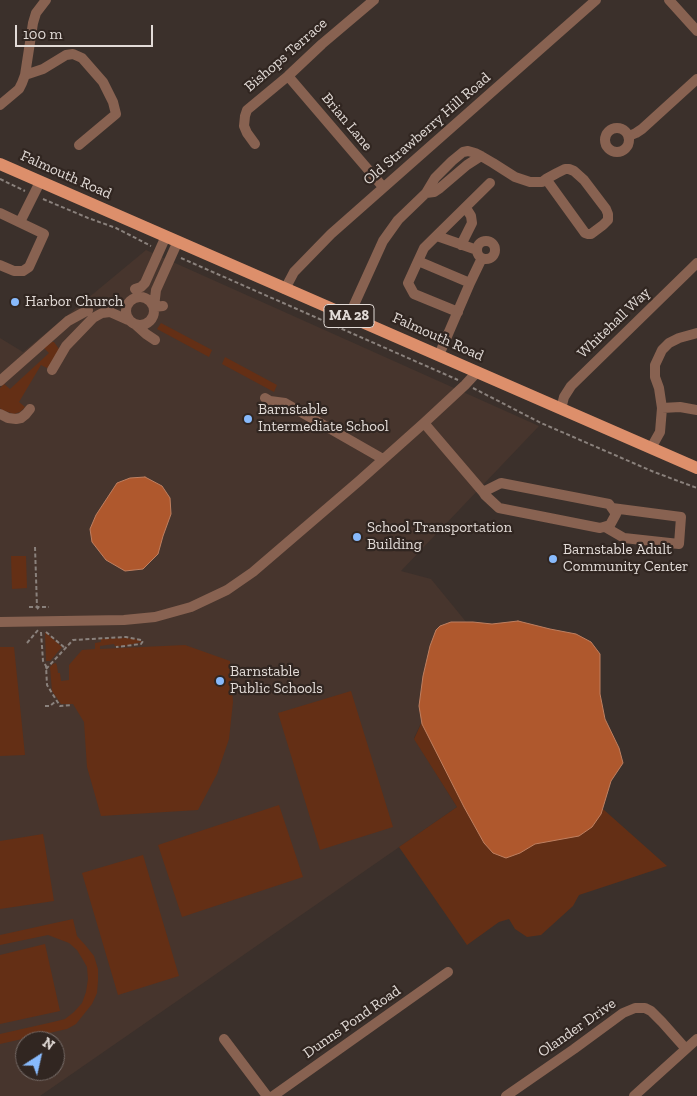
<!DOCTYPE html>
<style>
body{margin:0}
#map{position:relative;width:697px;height:1096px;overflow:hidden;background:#3b302b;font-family:"Zilla Slab",serif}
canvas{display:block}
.north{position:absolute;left:15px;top:1031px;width:50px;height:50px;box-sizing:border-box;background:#312621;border:1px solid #786e6a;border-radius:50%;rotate:35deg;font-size:14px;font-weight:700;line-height:20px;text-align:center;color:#e2dbd7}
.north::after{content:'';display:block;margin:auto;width:18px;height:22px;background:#88bafc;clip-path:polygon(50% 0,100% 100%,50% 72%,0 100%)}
.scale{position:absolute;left:15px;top:25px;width:138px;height:22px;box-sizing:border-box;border:2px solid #e2dbd7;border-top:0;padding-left:6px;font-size:15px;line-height:18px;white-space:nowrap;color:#e2dbd7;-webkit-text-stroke:4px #312621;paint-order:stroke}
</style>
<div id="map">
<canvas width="697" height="1096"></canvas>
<div class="north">N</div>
<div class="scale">100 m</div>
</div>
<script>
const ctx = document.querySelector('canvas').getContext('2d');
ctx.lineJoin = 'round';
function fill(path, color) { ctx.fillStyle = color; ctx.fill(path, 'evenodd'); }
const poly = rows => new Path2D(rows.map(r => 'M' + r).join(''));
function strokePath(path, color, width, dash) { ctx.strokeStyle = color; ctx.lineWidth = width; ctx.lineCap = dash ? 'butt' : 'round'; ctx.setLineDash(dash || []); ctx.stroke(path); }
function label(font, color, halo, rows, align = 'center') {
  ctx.font = font + ' "Zilla Slab",serif'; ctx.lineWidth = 4.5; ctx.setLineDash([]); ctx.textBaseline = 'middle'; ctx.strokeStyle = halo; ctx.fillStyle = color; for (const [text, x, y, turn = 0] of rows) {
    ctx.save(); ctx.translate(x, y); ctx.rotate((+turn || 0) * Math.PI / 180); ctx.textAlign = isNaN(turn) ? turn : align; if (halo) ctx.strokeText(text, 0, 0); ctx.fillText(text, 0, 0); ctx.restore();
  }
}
const built = poly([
 [146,250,539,426,401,571,431,579,467,623,414,738,457,807,40,1096,0,1096,0,338,23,352],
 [25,1041,55,1041,55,1071,25,1071]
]);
const green = poly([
 [161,323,212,350,209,357,157,329],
 [52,342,54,342,59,349,49,367,47,368,41,365,19,402,25,407,20,412,14,414,2,410,0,408,0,388,4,384,10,389,49,353,44,348],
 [225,357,277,385,274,392,222,364],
 [11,556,26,556,27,588,12,589],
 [467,623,585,793,667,866,579,895,573,906,541,935,527,937,515,929,509,919,499,922,467,945,399,847,457,807,414,739],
 [45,632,62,647,50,661,46,661],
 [126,638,135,639,141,641,142,642,124,646,115,646,114,644,100,646,100,649,185,645,230,661,233,702,229,739,217,774,198,810,101,816,87,767,84,722,73,704,61,704,52,691,50,667,53,664,56,663,57,666,58,673,60,673,61,681,69,680,69,665,82,650,95,649,95,643,101,642,101,639],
 [0,647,14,647,25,755,0,756],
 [351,691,393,827,320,850,278,713],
 [279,805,303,877,182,917,158,845],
 [43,834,54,901,0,909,0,841],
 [143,855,179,976,118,995,82,873],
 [73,919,77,936,86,946,94,956,98,969,98,981,97,993,92,1004,76,1024,67,1029,0,1044,0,1034,53,1022,65,1019,74,1012,82,1003,86,992,88,979,87,967,83,960,77,950,69,943,48,935,0,945,0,935],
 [45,944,60,1011,0,1024,0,955]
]);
const water = poly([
 [145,477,162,486,170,498,171,514,163,536,158,554,143,569,125,571,106,560,92,542,90,529,96,515,117,483,130,478,145,477],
 [518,621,550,629,576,634,591,642,600,654,600,694,605,719,619,748,623,763,611,781,601,814,592,827,579,836,535,844,520,853,506,858,493,853,484,843,464,807,422,724,419,706,423,676,430,646,436,630,440,626,451,622,473,622,492,624,518,621]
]);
const path = poly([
 [0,179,25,191],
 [43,199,88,218,116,228,151,246],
 [181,258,458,380],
 [473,388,541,423,654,472,697,488],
 [35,547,37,607,39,611],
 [29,607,49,607],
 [41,632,43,661,46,666,47,685,60,706,72,705],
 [46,632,65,648],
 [27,643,38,630],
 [46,669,73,640,126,637,141,640,143,641,141,644,116,647],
 [45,706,50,706,56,701]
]);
const minor = poly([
 [669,0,697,31],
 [25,75,43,69,66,55,73,54,82,58,103,82,113,102,116,114,79,145],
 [288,76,383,187],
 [0,105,19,89,22,83,25,75,33,23,36,13,46,0],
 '605 140a12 12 0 1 1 24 0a12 12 0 1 1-24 0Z',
 [629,136,636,133,642,129,697,79],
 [255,144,247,133,244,126,245,116,247,110,288,76,322,44,374,0],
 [481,156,467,165,440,188,434,192,426,193,435,178,452,161,463,152,468,151,475,153,481,156,493,163,515,177,530,182,542,182,546,179,557,173,565,169,569,169,574,171,584,180,606,209,608,214,608,220,603,225,591,234,588,234,585,233,546,179],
 [0,213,44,234,29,267,23,271,14,271,0,265],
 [20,222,40,182],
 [437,236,477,250],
 '477 250a9 9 0 1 1 18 0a9 9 0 1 1-18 0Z',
 [461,245,472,223,471,216,466,208],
 [418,261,424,248,490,183],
 [470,283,482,258],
 [135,289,141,287,145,283,166,236],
 [285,289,294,272,331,234,596,0],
 '126 311a14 14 0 1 1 28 0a14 14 0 1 1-28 0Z',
 [163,306,154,307,156,290,178,241],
 [349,316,383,241,398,220,426,193],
 [136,325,146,334,155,340],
 [697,333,679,338,669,343,662,350,655,365,655,377,659,388,662,408,680,407,697,410],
 [439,355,470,283,418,261,408,283,414,294,458,312],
 [52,370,66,346,93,318,102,313,110,312,128,320],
 [0,381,68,321,88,310],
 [265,398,270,401,285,403,383,459],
 [561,409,564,397,571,386,697,263],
 [0,414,8,418,16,419,21,418,26,414,30,409],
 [424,423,483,492,485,495,499,508,600,528,610,525,616,514,609,504,501,483,483,492],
 [651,448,660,432,662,408],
 [605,527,624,538,679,544,681,517,612,508],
 [0,622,124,620,155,617,191,607,227,590,253,572,359,481,424,423,465,385,477,372],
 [224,1039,267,1096],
 [273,1096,448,972],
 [506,1096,574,1049,623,1013,635,1008,645,1008,651,1011,662,1022,686,1049],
 [634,1096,697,1039]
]);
const major = poly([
 [0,164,697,468]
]);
const markers = [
 [15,302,5,"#88bafc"],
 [248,419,5,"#88bafc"],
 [357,537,5,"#88bafc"],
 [553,559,5,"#88bafc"],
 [220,681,5,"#88bafc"]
];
const shields = [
 [349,316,50]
];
const shieldNames = [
 ["MA 28",349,316]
];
const streetNames = [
 ["Bishops Terrace",286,55,-41],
 ["Brian Lane",347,122,50],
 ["Old Strawberry Hill Road",427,129,-41],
 ["Falmouth Road",66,175,24],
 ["Whitehall Way",614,323,-44],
 ["Falmouth Road",438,337,24],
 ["Dunns Pond Road",352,1022,-35],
 ["Olander Drive",577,1028,-35]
];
const poiNames = [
 ["Harbor Church",25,302],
 ["Barnstable",258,410],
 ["Intermediate School",258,427],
 ["School Transportation",367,528],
 ["Building",367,545],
 ["Barnstable Adult",563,550],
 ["Community Center",563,567],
 ["Barnstable",230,672],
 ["Public Schools",230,689]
];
fill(built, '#47352d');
fill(green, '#642f15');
fill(water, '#af582d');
strokePath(water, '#be7f60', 1);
strokePath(path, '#8a817c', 2, [4, 2.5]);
strokePath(minor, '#886251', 10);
strokePath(major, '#dd8f6b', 12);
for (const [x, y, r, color] of markers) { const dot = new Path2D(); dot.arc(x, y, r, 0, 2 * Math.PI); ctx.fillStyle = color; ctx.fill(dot); strokePath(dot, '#312621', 2); }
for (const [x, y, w] of shields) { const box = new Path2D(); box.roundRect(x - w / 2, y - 11.5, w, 23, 4); ctx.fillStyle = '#312621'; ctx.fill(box); strokePath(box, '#e2dbd7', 1); }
label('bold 14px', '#e2dbd7', null, shieldNames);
label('15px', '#e2dbd7', '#312621', streetNames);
label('15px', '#e2dbd7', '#312621', poiNames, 'left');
</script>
